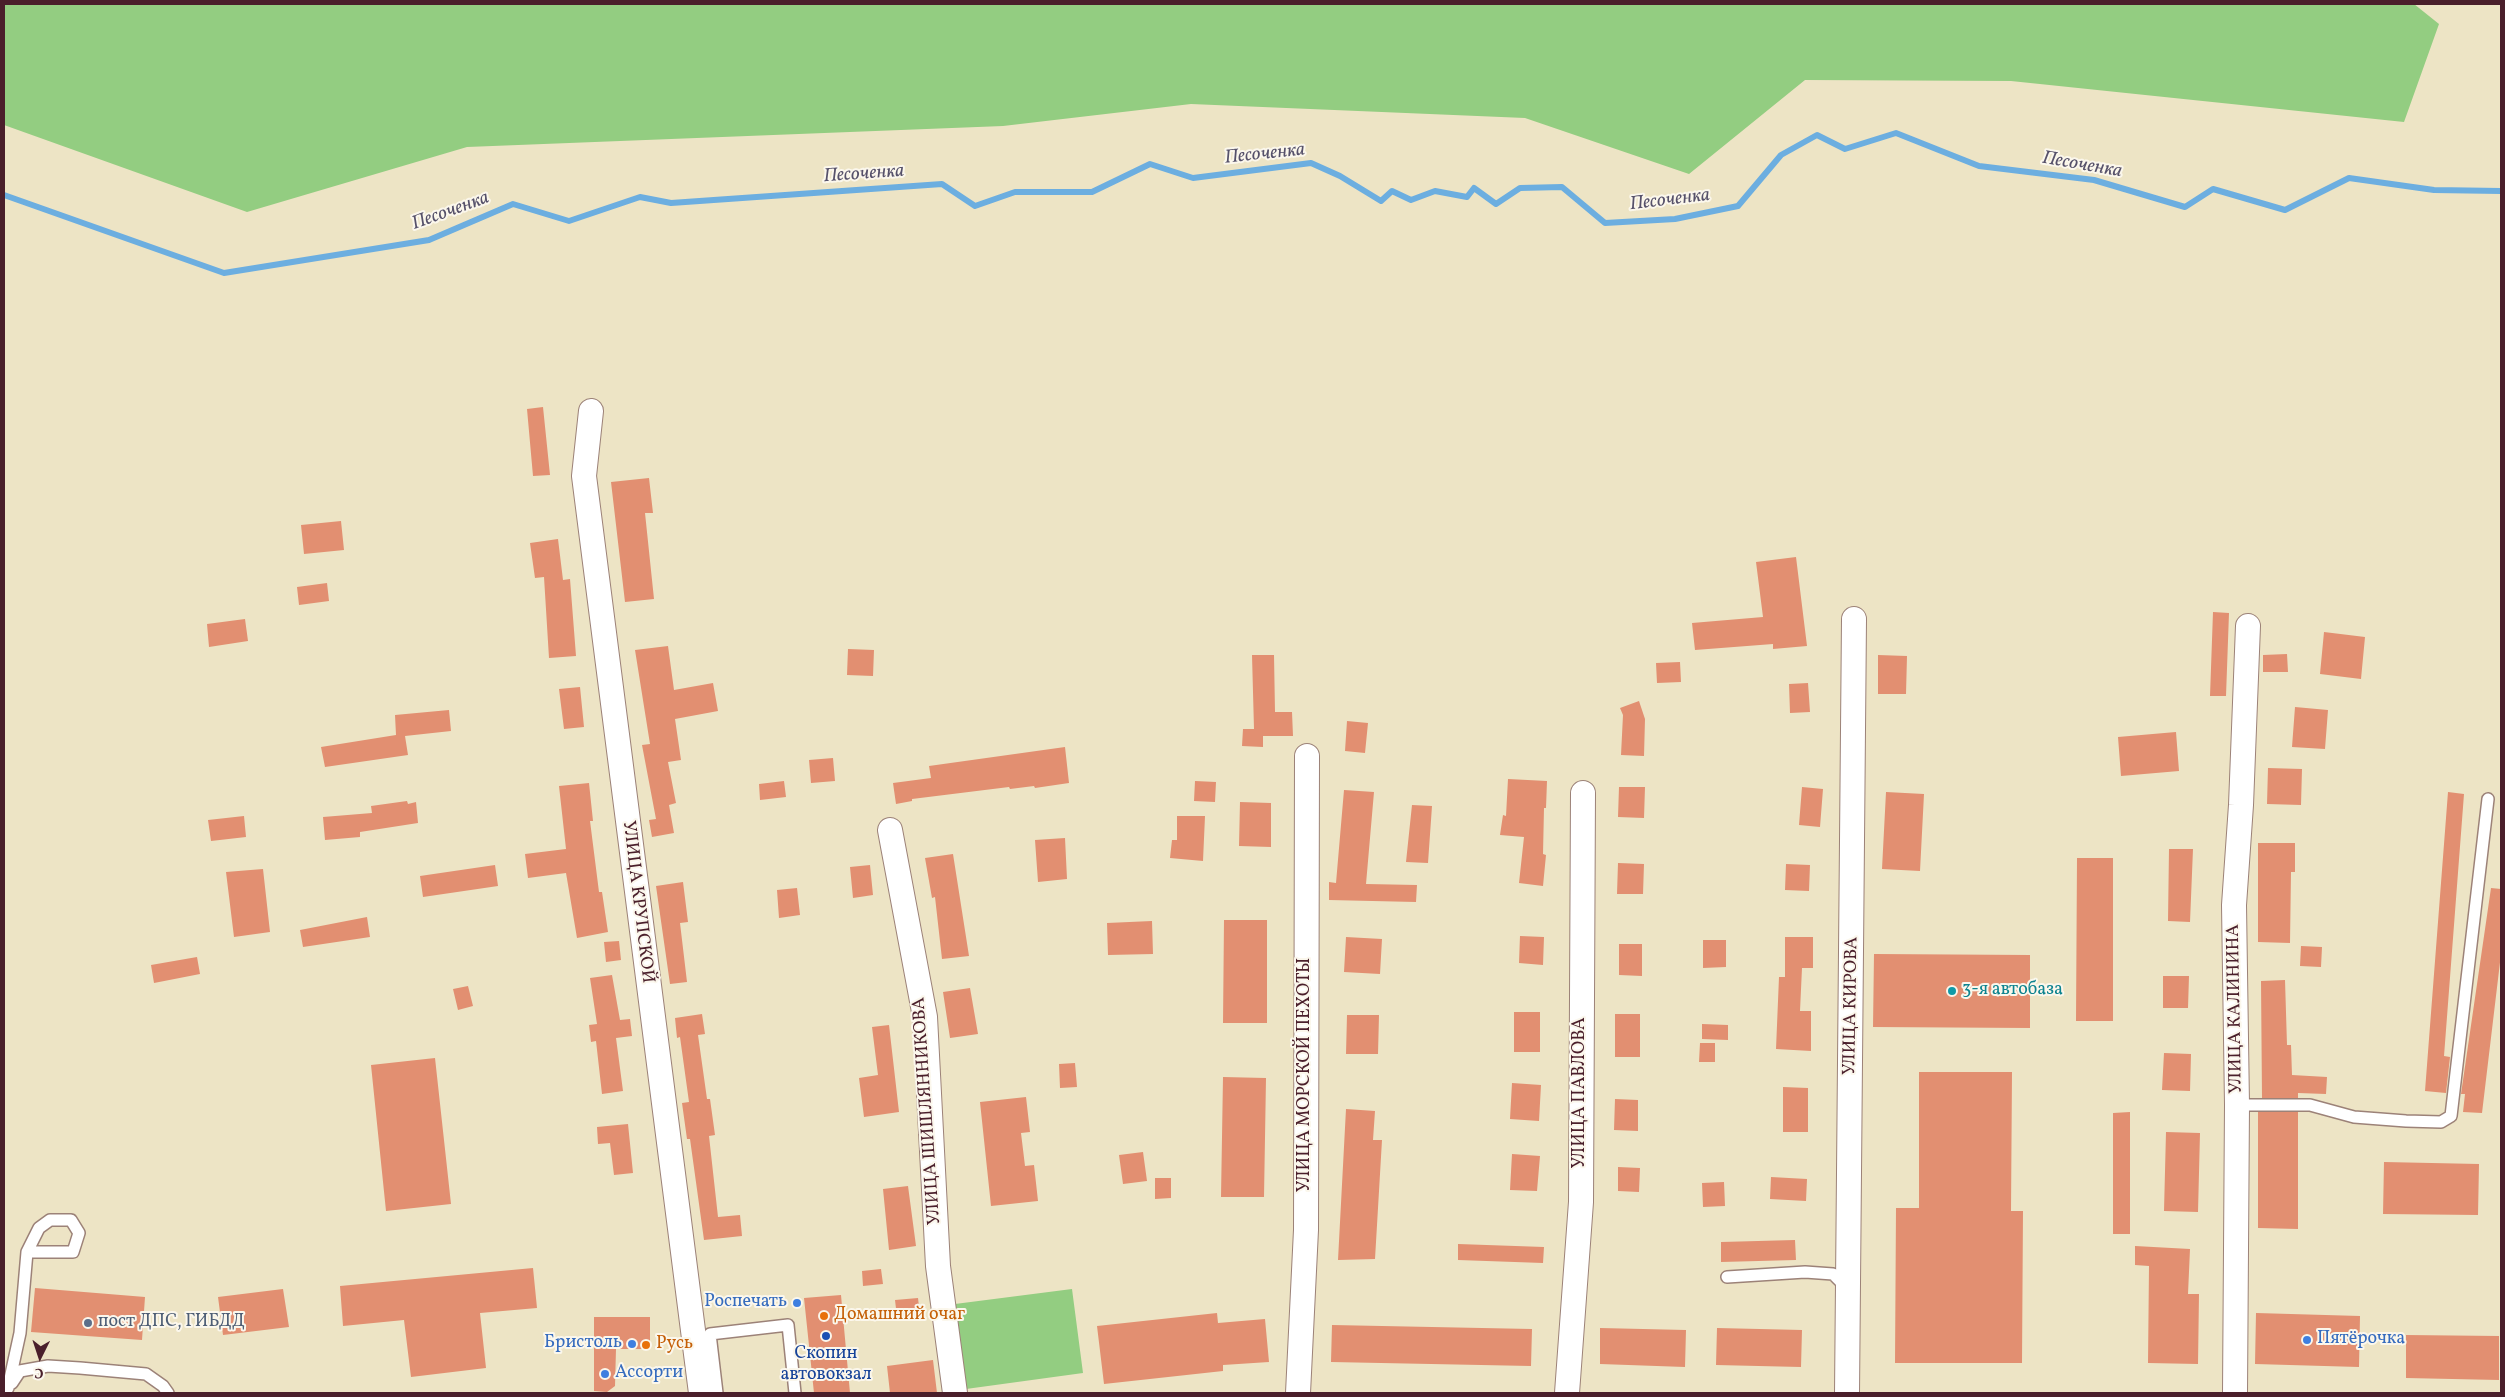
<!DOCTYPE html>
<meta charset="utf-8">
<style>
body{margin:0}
#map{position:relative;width:2505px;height:1397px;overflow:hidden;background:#ede4c5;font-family:Vollkorn,serif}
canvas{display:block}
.frame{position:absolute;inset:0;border:5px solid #4a1f2b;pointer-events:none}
.north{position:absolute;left:15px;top:1332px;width:50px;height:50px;-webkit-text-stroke:4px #fbf7ec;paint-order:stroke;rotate:184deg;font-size:14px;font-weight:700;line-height:20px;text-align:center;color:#4a1f2b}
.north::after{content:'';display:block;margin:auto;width:18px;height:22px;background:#4a1f2b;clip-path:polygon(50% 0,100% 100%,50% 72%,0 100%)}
</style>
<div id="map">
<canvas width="2505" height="1397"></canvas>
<div class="frame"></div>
<div class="north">С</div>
</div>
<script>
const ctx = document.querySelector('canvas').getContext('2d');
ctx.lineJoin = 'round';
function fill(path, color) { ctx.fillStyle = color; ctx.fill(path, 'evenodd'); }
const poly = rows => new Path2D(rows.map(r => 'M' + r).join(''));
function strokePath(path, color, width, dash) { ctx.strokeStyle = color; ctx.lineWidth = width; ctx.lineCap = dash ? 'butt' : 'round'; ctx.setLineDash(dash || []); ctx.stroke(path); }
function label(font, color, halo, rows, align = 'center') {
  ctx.font = font + ' Vollkorn,serif'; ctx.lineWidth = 4; ctx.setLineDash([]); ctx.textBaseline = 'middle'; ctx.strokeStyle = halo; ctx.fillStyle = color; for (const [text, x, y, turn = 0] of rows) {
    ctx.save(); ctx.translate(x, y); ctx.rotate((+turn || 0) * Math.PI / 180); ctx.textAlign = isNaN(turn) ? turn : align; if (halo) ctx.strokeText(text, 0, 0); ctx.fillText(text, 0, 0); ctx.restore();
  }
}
const green = poly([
 [4,4,2414,4,2439,24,2404,122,2011,81,1805,80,1689,174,1525,118,1191,104,1003,126,467,147,247,212,4,125],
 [1072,1289,1083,1373,966,1389,955,1304]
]);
const stream = poly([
 [4,195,224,273,429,240,513,204,569,221,640,197,671,203,942,184,975,206,1015,192,1092,192,1150,164,1193,178,1311,163,1340,176,1381,201,1392,191,1411,200,1435,191,1467,197,1474,188,1496,204,1520,188,1562,187,1605,223,1675,219,1738,206,1781,155,1817,135,1845,149,1896,133,1979,166,2094,180,2185,207,2213,189,2285,210,2349,178,2434,190,2501,191]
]);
const building = poly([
 [543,407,550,475,533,476,527,409],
 [649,478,653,513,645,513,654,599,625,602,611,482],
 [341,521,344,550,304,554,301,525],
 [558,539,563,580,570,579,576,656,549,658,544,577,535,578,530,543],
 [1796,557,1807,646,1773,649,1773,644,1695,650,1692,623,1763,617,1756,562],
 [327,583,329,601,299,605,297,587],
 [2213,612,2229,613,2226,696,2210,696],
 [245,619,248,641,209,647,207,624],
 [2324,632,2365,637,2361,679,2320,674],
 [668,646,674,690,713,683,718,711,675,719,681,760,668,762,676,803,669,805,674,833,652,837,649,820,656,819,642,745,650,744,635,650],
 [848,649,874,650,873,676,847,675],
 [2287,654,2288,672,2263,672,2263,655],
 [1252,655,1274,655,1275,712,1292,712,1293,736,1263,736,1263,747,1242,746,1243,729,1254,729],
 [1878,655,1907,656,1906,694,1878,694],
 [1680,662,1681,682,1657,683,1656,663],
 [1808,683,1810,712,1790,713,1789,684],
 [580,687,584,727,564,729,559,689],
 [1639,701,1645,719,1644,756,1621,755,1623,715,1620,708],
 [2295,707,2328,710,2325,749,2292,747],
 [449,710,451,731,405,736,408,755,325,767,321,747,396,735,395,715],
 [1347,721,1368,723,1365,753,1345,751],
 [2176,732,2179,771,2121,776,2118,737],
 [1065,747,1069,783,1035,788,1034,786,1010,789,1009,787,912,799,912,801,896,804,893,783,931,778,929,766],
 [833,758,835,781,811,783,809,760],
 [2268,768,2302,769,2301,805,2267,804],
 [1508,779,1547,781,1546,808,1544,808,1543,854,1546,855,1543,886,1519,883,1524,837,1500,835,1503,815,1506,816],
 [784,781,786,797,760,800,759,784],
 [1195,781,1216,782,1215,802,1194,801],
 [589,783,593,821,590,821,599,892,602,892,608,932,577,938,566,873,528,878,525,854,566,849,559,786],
 [1619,787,1645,787,1644,818,1618,817],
 [1802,787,1823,789,1820,827,1799,825],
 [1344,790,1374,792,1366,884,1417,885,1416,902,1329,900,1329,882,1336,883],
 [1886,792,1924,794,1920,871,1882,869],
 [2448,792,2464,794,2444,1056,2450,1057,2446,1093,2425,1091],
 [407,801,408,804,416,802,418,823,360,832,360,837,325,840,323,817,372,813,371,806],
 [1240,802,1271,803,1271,847,1239,846],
 [1412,805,1432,806,1428,863,1406,862],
 [244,816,246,837,211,841,208,820],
 [1177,816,1205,816,1203,861,1170,858,1172,840,1177,840],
 [1065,838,1067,879,1038,882,1035,840],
 [2258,843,2295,843,2295,872,2291,872,2290,943,2258,942],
 [2169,849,2193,849,2190,922,2168,921],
 [953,854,969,956,942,959,935,897,932,898,925,858],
 [2077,858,2113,858,2113,1021,2076,1021],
 [1618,863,1644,864,1643,894,1617,894],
 [1786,864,1810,865,1809,891,1785,890],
 [495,865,498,886,423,897,420,876],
 [870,865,873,895,853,898,850,867],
 [263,869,270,932,234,937,226,872],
 [683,882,688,922,680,923,687,982,670,984,656,886],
 [797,888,800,915,779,918,777,890],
 [2491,888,2501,889,2501,954,2482,1113,2463,1112,2465,1094,2461,1094],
 [367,917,370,937,303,947,300,930],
 [1224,920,1267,920,1267,1023,1223,1023],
 [1152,921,1153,954,1108,955,1107,923],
 [1520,936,1544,937,1543,965,1519,963],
 [1346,937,1382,939,1380,974,1344,972],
 [1785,937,1813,937,1813,968,1802,968,1800,1011,1811,1011,1811,1051,1776,1049,1779,977,1785,977],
 [1703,940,1726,940,1726,967,1703,968],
 [619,941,621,960,606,962,604,942],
 [1619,944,1642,944,1642,976,1619,975],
 [2301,946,2322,947,2321,967,2300,966],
 [1874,954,2030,955,2030,1028,1873,1027],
 [197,957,200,974,154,983,151,965],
 [612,975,620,1020,630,1019,632,1036,616,1038,623,1091,602,1094,596,1041,591,1042,589,1025,597,1024,590,978],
 [2163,976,2189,976,2188,1008,2163,1008],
 [2285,980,2287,1045,2291,1045,2292,1075,2327,1077,2326,1094,2298,1093,2298,1098,2262,1098,2261,981],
 [468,986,473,1006,458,1010,453,989],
 [970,988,978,1034,950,1038,943,992],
 [1514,1012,1540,1012,1540,1052,1514,1052],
 [702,1014,705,1034,698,1035,707,1099,710,1099,715,1135,709,1136,718,1217,740,1215,742,1236,704,1240,690,1139,687,1139,682,1103,689,1102,680,1037,677,1038,675,1018],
 [1615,1014,1640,1014,1640,1057,1615,1057],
 [1347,1015,1379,1015,1378,1054,1346,1054],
 [1702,1024,1728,1025,1728,1040,1702,1039],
 [889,1025,899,1112,864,1117,859,1078,878,1075,872,1027],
 [1700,1043,1715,1043,1715,1062,1699,1062],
 [2164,1053,2191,1054,2190,1091,2162,1090],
 [435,1058,451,1204,386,1211,371,1065],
 [1075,1063,1077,1087,1060,1088,1059,1064],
 [1919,1072,2012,1072,2011,1211,2023,1211,2022,1363,1895,1363,1896,1208,1919,1208],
 [1223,1077,1266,1078,1264,1197,1221,1197],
 [1512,1083,1541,1085,1539,1121,1510,1119],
 [1783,1087,1808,1088,1808,1132,1783,1132],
 [1026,1097,1030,1132,1021,1133,1025,1166,1034,1165,1038,1201,991,1206,980,1102],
 [1615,1099,1638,1100,1638,1131,1614,1130],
 [1346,1109,1375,1111,1373,1140,1382,1140,1375,1259,1338,1260],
 [2130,1112,2130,1234,2113,1234,2113,1113],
 [2258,1112,2298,1112,2298,1229,2258,1228],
 [628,1124,633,1173,614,1175,610,1143,598,1144,597,1127],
 [2166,1132,2200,1133,2198,1212,2164,1211],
 [1143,1152,1147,1181,1123,1184,1119,1155],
 [1512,1154,1540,1156,1537,1191,1510,1190],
 [2384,1162,2479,1164,2478,1215,2383,1214],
 [1618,1167,1640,1168,1639,1192,1618,1191],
 [1771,1177,1807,1179,1806,1201,1770,1199],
 [1155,1178,1171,1178,1171,1198,1155,1199],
 [1724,1182,1725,1206,1703,1207,1702,1183],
 [908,1186,916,1246,889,1250,883,1189],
 [1795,1240,1796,1260,1721,1262,1721,1242],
 [1458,1244,1544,1247,1543,1263,1458,1260],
 [2135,1246,2190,1249,2188,1294,2199,1294,2198,1364,2148,1363,2149,1266,2135,1265],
 [533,1268,537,1308,480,1313,486,1368,411,1377,404,1320,343,1326,340,1286],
 [881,1269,883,1284,863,1286,862,1271],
 [35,1288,145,1297,142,1340,31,1332],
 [283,1289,289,1327,223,1335,218,1297],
 [841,1295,850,1393,814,1393,804,1298],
 [918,1298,920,1315,897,1317,895,1300],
 [1217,1313,1218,1323,1265,1319,1269,1362,1223,1365,1223,1371,1104,1384,1097,1326],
 [2256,1313,2360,1316,2359,1367,2255,1364],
 [594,1317,650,1317,650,1349,616,1349,615,1386,607,1392,594,1391],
 [1332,1325,1532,1329,1531,1366,1331,1362],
 [1600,1328,1686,1330,1685,1367,1600,1364],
 [1717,1328,1802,1330,1801,1367,1716,1365],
 [2406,1335,2499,1336,2499,1380,2406,1378],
 [933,1360,937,1393,890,1393,887,1366]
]);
const service = poly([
 [2237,1105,2310,1105,2354,1117,2406,1121,2441,1122,2451,1116,2488,799],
 [1727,1277,1805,1272,1833,1274,1846,1287],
 [12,1383,20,1371,48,1366,80,1368,146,1374,163,1386,168,1393],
 [8,1388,20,1333,27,1252,39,1228,50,1220,71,1220,79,1233,73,1252,27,1252],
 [717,1393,710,1334,788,1325,795,1393]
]);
const minor = poly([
 [591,411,584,476,701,1393],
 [890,830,925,1017,938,1266,955,1393],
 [1298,1393,1306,1230,1307,756],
 [1567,1393,1581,1202,1583,793],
 [1847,1393,1854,619],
 [2235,1393,2237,1105,2234,905,2241,805,2248,626]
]);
const markers = [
 [1952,991,5,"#0f9aa8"],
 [797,1303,5,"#3f7fe0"],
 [824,1316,5,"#e8710a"],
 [88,1323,5,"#5c6f8a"],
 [826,1336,5,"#1a4fb4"],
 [2307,1340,5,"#3f7fe0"],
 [632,1344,5,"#3f7fe0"],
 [646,1345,5,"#e8710a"],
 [605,1374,5,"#3f7fe0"]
];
const streetNames = [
 ["УЛИЦА КРУПСКОЙ",637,902,83],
 ["УЛИЦА КИРОВА",1852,1006,-89],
 ["УЛИЦА КАЛИНИНА",2236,1009,-91],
 ["УЛИЦА МОРСКОЙ ПЕХОТЫ",1306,1075,-90],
 ["УЛИЦА ПАВЛОВА",1581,1093,-90],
 ["УЛИЦА ШИШЛЯННИКОВА",928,1111,-94]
];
const cultureNames = [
 ["3-я автобаза",1962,991]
];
const shopNames = [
 ["Роспечать",787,1303],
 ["Пятёрочка",2317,1340,"left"],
 ["Бристоль",622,1344],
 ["Ассорти",615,1374,"left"]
];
const foodNames = [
 ["Домашний очаг",834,1316],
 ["Русь",656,1345]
];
const serviceNames = [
 ["пост ДПС, ГИБДД",98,1323]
];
const transitNames = [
 ["Скопин",826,1355],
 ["автовокзал",826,1376]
];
const waterNames = [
 ["Песоченка",1265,155,-6],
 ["Песоченка",2082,166,10],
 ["Песоченка",864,175,-4],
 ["Песоченка",1670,201,-7],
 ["Песоченка",451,212,-20]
];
fill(green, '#93cd81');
strokePath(stream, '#6caee0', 6);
fill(building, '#e28f71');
strokePath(service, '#9c8278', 14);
strokePath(minor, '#9c8278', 26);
strokePath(service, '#fff', 11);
strokePath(minor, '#fff', 24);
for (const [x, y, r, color] of markers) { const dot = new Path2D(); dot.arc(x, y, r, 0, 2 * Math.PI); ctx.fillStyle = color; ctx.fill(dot); strokePath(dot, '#fbf7ec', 2); }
label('18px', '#4a1f2b', '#fbf7ec', streetNames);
label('18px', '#0d838f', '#fbf7ec', cultureNames, 'left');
label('18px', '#366cbe', '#fbf7ec', shopNames, 'right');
label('18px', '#c56008', '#fbf7ec', foodNames, 'left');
label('18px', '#4e5e75', '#fbf7ec', serviceNames, 'left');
label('18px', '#164399', '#fbf7ec', transitNames);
label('italic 19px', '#56516a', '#fbf7ec', waterNames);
</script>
